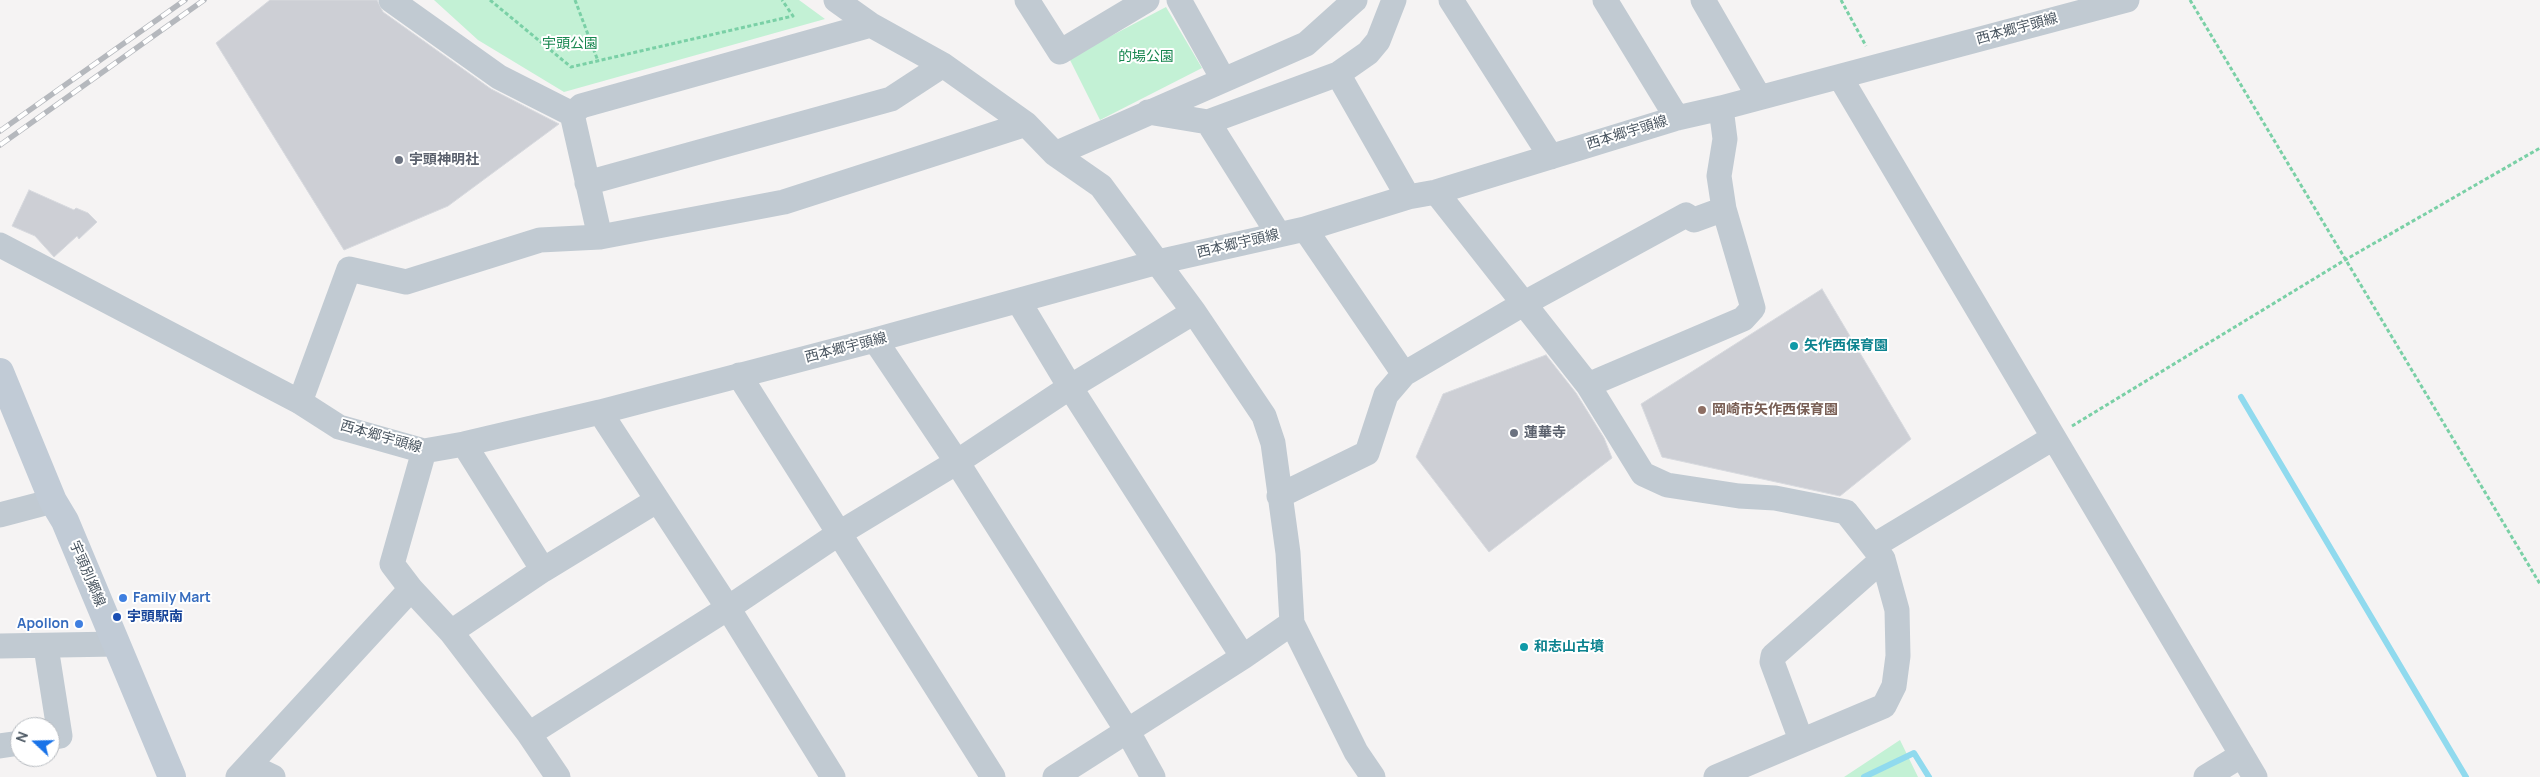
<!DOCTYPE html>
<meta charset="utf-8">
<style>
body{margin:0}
#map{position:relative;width:2540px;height:777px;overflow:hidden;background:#f5f3f3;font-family:Manrope,sans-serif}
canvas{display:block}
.north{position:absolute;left:10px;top:717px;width:50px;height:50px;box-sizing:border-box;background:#fff;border:1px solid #b7bbc0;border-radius:50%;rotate:291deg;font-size:14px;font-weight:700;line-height:20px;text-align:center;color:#4a5661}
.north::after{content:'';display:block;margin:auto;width:18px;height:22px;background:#1a73e8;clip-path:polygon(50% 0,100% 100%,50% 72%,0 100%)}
</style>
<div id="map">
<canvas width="2540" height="777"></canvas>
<div class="north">N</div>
</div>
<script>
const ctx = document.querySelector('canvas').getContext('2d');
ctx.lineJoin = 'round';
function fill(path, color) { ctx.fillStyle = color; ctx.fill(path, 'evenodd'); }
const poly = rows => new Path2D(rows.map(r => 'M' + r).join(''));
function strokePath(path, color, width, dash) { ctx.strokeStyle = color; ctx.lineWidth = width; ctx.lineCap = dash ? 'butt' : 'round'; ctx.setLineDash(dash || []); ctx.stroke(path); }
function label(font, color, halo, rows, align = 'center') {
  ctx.font = font + ' Manrope,"Noto Sans JP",sans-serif'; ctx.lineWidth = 4; ctx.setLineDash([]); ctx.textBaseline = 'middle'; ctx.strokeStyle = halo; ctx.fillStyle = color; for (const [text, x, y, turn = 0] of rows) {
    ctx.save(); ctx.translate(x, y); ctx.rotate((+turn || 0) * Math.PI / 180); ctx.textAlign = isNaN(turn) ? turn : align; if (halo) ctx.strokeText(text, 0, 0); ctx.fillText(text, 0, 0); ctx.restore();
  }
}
const green = poly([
 [434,0,799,0,825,19,564,92,478,40],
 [1166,7,1202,68,1100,120,1069,58],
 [1900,740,1918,777,1844,777]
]);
const stream = poly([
 [2241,397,2466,777],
 [1864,777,1914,753,1929,777]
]);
const building = poly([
 [270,0,377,0,383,12,491,89,559,124,448,206,344,250,216,43,270,0],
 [29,190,74,210,76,208,88,213,97,222,79,239,77,236,54,257,35,236,12,226,29,190],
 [1822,289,1911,439,1840,496,1662,457,1641,404,1822,289],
 [1546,355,1576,393,1604,438,1612,458,1489,552,1416,457,1443,394,1546,355]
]);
const path = poly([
 [490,0,571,67,793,16,782,0],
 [575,0,598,61],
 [1841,0,1866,46],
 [2190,0,2540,584],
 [2072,426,2345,260,2540,148]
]);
const street = poly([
 [391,0,499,77,572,114],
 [836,0,871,25,943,65,1026,124,1055,154,1101,186,1194,312,1264,416,1273,443,1288,553,1292,623,1356,752,1373,777],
 [1027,0,1060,52,1147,0],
 [1179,0,1223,79],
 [1394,0,1378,41,1368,53,1338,74,1408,197],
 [1451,0,1551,157],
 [1605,0,1677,118],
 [1703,0,1759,97],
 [1840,77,2255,777],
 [1148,112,1208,122,1279,235],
 [572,114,581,106,871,25],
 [572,114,600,237],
 [1208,122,1338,74],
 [1055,154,1306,44,1355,0],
 [587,183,891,99,943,65],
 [1436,192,1588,385,1643,474,1667,485,1739,496,1775,498,1846,512,1883,559,1897,610,1898,656,1894,686,1884,706,1716,777],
 [1305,229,1404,374,1523,304,1686,215,1694,220,1724,209],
 [0,245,300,402,339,427,424,451,464,444,600,412,875,340,1158,262,1305,229,1408,197,1436,192,1677,118,1721,108,2127,0],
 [1019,302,1070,387,1243,657],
 [875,340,957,462,1128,732,1153,777],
 [739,375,993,777],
 [1588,385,1743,319,1753,308,1724,209,1719,176,1725,139,1721,108],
 [300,402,349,269,406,282,540,240,600,237,784,202,1026,124],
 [600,412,728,608,833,777],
 [464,444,543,570],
 [424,451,392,564,411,589,451,632,529,734,558,777],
 [1279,496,1367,453,1386,395,1404,374],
 [0,515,53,501],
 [1875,545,2053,438],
 [451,632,543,570,656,501],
 [0,646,117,644],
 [46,647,60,736,50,738],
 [529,734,728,608,838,534,957,462,1070,387,1194,312],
 [1801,740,1772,662,1773,656,1883,559],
 [0,746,20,743],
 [250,766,273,777],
 [238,777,411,589],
 [1055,777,1243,657,1292,623],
 [2206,777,2242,755]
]);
const secondary = poly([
 [0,372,53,501,65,521,172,777]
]);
const rail = poly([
 [0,131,185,0],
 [0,145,204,0]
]);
const markers = [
 [399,160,5,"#6b7280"],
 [1794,346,5,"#0f9aa8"],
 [1702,410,5,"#8d6e63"],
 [1514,433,5,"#6b7280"],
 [123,598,5,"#3f7fe0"],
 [117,617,5,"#1a4fb4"],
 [79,624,5,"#3f7fe0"],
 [1524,647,5,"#0f9aa8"]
];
const streetNames = [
 ["西本郷宇頭線",2017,29,-15],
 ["西本郷宇頭線",1627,133,-17],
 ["西本郷宇頭線",1238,244,-13],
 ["西本郷宇頭線",846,348,-14],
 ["西本郷宇頭線",381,437,16],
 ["宇頭別郷線",87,574,67]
];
const parkNames = [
 ["宇頭公園",570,44],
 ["的場公園",1146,57]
];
const worshipNames = [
 ["宇頭神明社",409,160],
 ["蓮華寺",1524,433]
];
const cultureNames = [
 ["矢作西保育園",1804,346],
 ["和志山古墳",1534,647]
];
const educationNames = [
 ["岡崎市矢作西保育園",1712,410]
];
const shopNames = [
 ["Family Mart",133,598],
 ["Apollon",69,624,"right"]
];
const transitNames = [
 ["宇頭駅南",127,617]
];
fill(green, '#c3f1d5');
strokePath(stream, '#90daee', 6);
fill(building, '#cdcfd5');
strokePath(building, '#d7d9de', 1);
strokePath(path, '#7ad0a6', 3, [4, 2.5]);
strokePath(street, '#c1cad2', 25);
strokePath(secondary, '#c1cbd6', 28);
strokePath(rail, '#b5b8bd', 5.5);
strokePath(rail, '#fff', 4, [11]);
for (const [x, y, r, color] of markers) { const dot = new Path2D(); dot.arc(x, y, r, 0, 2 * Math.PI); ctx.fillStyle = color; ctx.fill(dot); strokePath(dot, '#fff', 2); }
label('14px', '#4a5661', '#fff', streetNames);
label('14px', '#17864f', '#fff', parkNames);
label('bold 14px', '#5b616d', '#fff', worshipNames, 'left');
label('bold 14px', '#0d838f', '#fff', cultureNames, 'left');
label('bold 14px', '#785e54', '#fff', educationNames, 'left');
label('bold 14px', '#366cbe', '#fff', shopNames, 'left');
label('bold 14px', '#164399', '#fff', transitNames, 'left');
</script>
